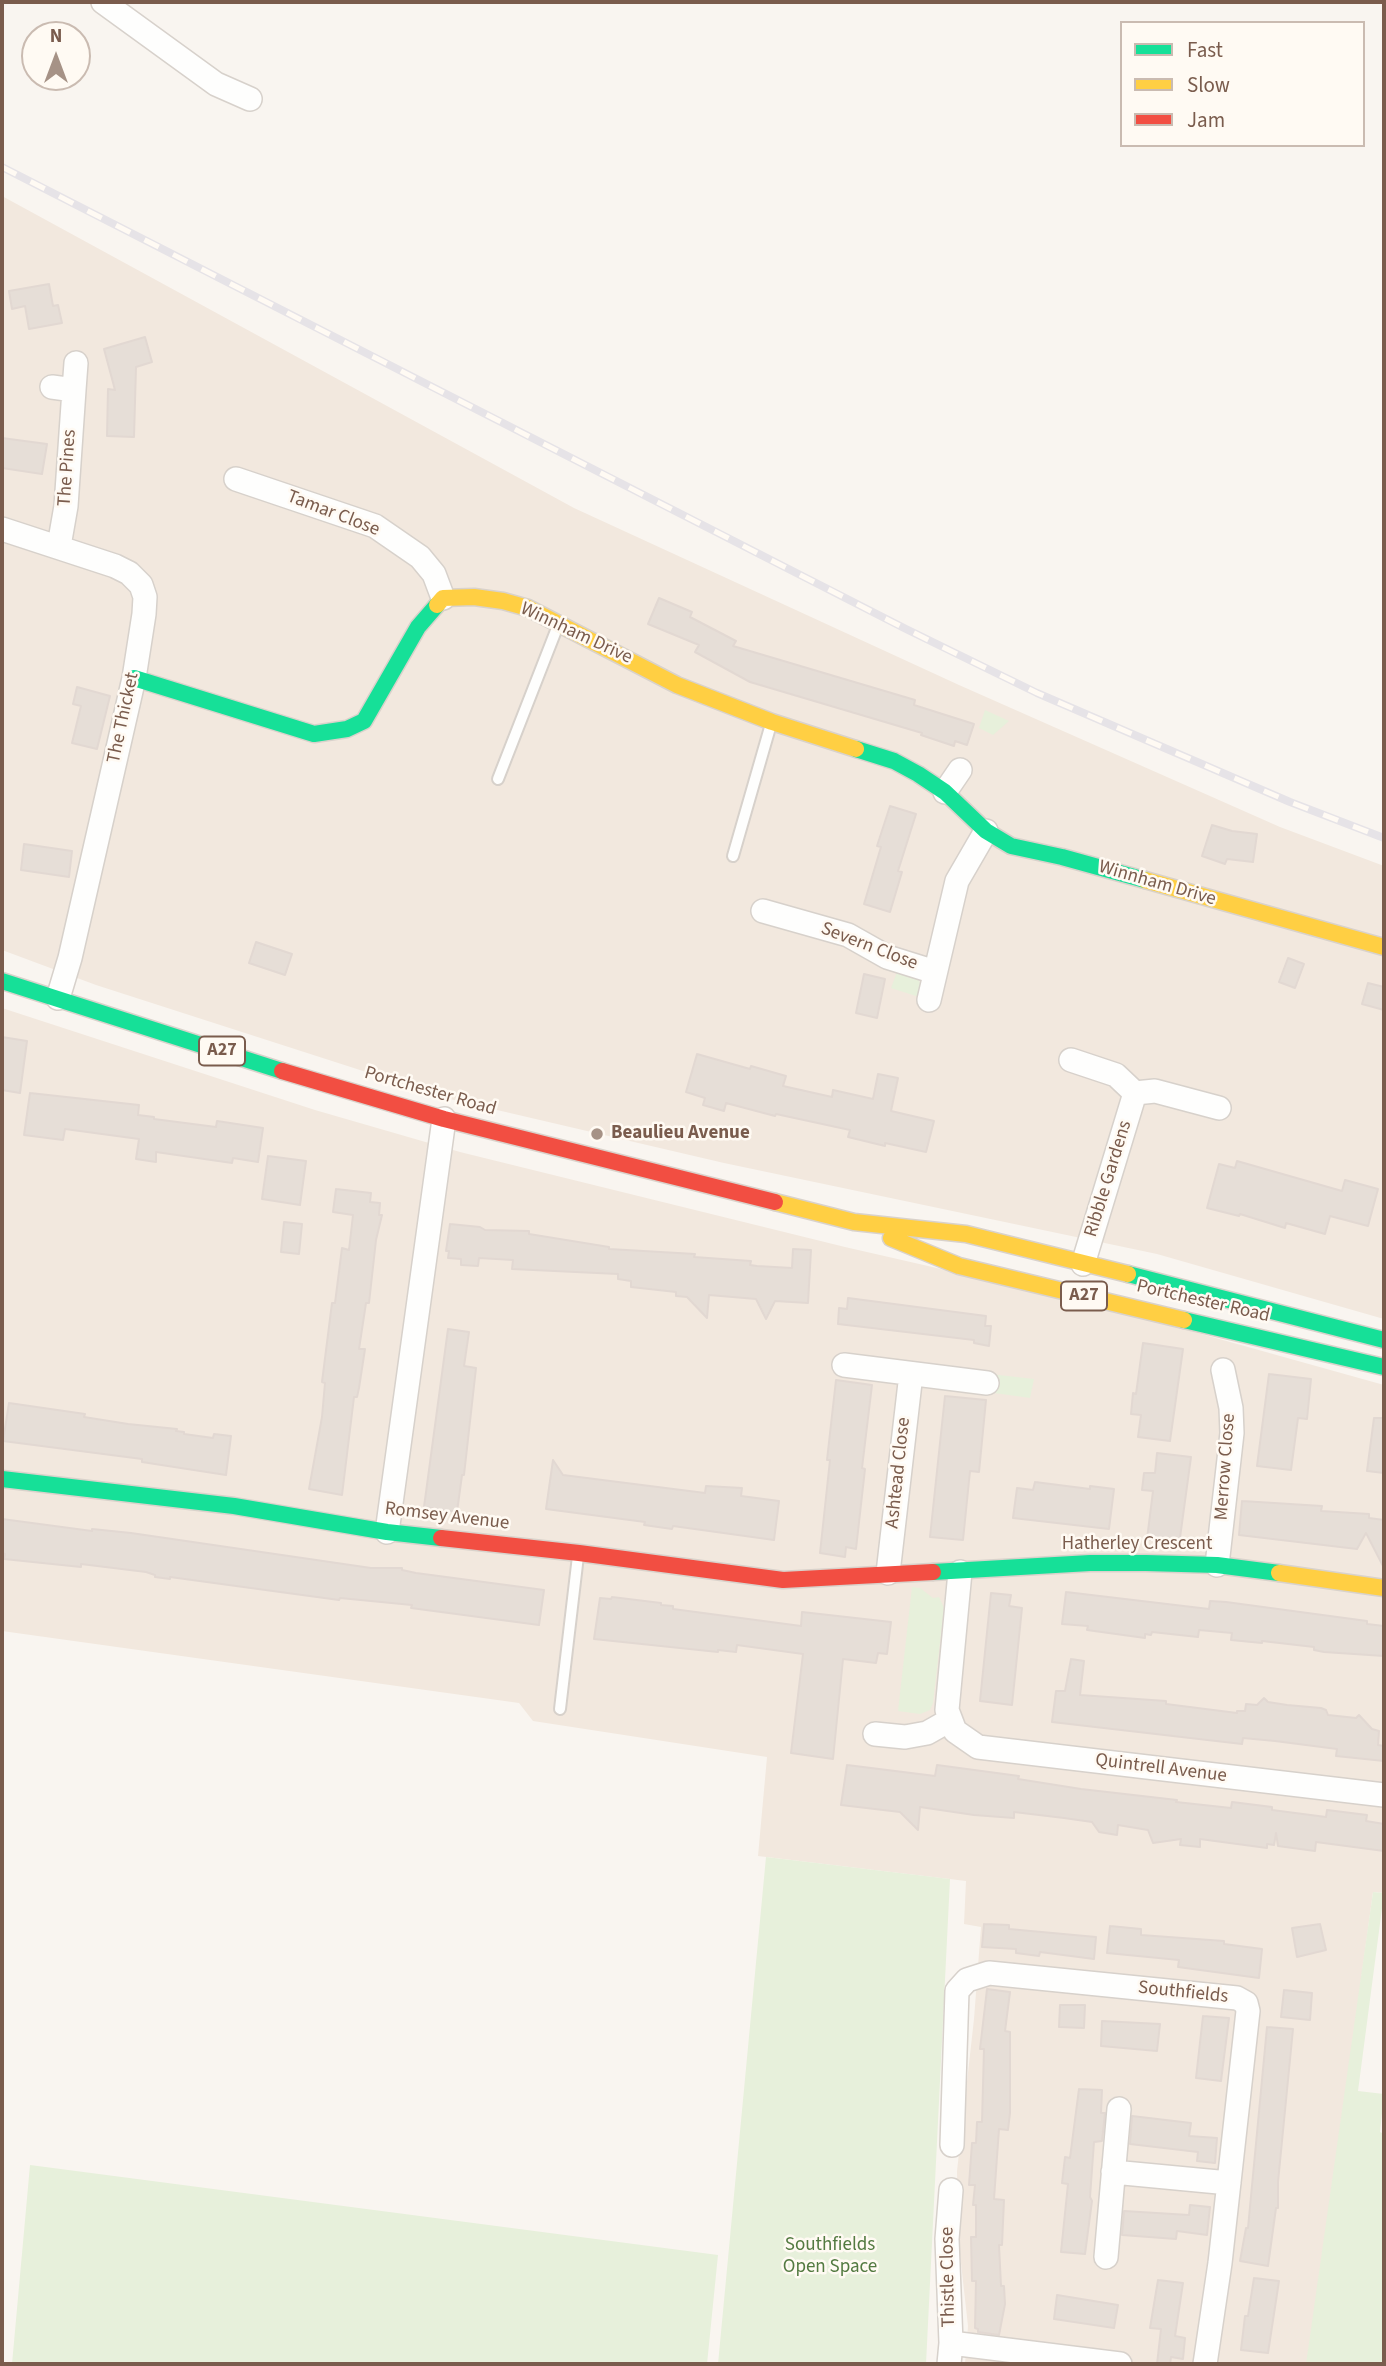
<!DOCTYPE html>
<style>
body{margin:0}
#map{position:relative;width:1386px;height:2366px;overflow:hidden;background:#f9f5f0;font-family:"Source Sans 3",sans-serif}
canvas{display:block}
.frame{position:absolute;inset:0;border:4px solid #7a5c4d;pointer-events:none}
.legend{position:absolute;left:1120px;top:21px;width:245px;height:126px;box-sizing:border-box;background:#fffaf3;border:2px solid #cabbb1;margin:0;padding:9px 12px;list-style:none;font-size:21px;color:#7a5c4d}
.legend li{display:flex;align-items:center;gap:14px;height:35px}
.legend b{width:35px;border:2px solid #cabbb1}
.north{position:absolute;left:21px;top:21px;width:70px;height:70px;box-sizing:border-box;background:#fffaf3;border:2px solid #cabbb1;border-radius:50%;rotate:0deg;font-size:19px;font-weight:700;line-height:28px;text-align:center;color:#7a5c4d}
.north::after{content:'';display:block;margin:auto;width:24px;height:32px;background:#a69286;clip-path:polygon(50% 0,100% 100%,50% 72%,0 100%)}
</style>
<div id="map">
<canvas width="1386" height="2366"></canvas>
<div class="frame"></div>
<ul class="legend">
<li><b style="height:9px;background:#16e098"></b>Fast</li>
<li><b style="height:9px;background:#ffcf43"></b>Slow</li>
<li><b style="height:9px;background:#f24e42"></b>Jam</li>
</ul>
<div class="north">N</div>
</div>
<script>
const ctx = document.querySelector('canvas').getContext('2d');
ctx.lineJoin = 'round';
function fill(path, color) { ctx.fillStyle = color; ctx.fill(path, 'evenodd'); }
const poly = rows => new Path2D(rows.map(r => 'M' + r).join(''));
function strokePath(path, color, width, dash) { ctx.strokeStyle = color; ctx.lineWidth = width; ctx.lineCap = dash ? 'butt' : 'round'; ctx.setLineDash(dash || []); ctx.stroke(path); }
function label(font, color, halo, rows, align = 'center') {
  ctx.font = font + ' "Source Sans 3",sans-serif'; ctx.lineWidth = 5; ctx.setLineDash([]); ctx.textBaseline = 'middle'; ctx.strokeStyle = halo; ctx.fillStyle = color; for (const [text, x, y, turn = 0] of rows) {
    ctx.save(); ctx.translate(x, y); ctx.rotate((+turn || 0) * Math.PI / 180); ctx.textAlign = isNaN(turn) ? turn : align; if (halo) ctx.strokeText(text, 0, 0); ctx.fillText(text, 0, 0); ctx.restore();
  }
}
const residential = poly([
 [2,196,574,508,959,685,1280,827,1384,866,1384,1319,1157,1254,724,1163,450,1099,96,985,2,950],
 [2,1008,315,1110,460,1152,845,1247,1094,1304,1384,1385,1384,1893,1373,1892,1309,2364,965,2364,968,2326,958,2236,957,2171,974,2019,981,1927,964,1924,966,1881,758,1856,767,1757,533,1721,519,1703,2,1631]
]);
const green = poly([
 [985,710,1009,721,993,735,979,728],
 [897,972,917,976,921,985,919,997,891,988],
 [990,1374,1034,1379,1030,1398,987,1392],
 [912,1587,920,1588,933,1598,939,1597,944,1608,933,1703,930,1710,920,1714,898,1711],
 [766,1857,950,1879,926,2364,718,2364],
 [1373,1892,1384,1893,1358,2091,1384,2094,1380,2132,1384,2134,1384,2364,1306,2364],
 [30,2165,718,2255,707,2364,12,2364]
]);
const building = poly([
 [49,284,53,306,58,305,62,323,29,329,25,306,12,309,9,291,49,284],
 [145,337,152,362,136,367,134,437,107,436,108,389,115,390,104,349,145,337],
 [2,438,47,444,42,474,2,468,2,438],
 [659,598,692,612,690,617,736,641,733,646,915,700,914,705,974,724,967,745,955,741,954,746,921,735,922,733,750,682,695,652,699,645,648,624,659,598],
 [77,687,110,696,97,749,72,743,81,706,73,704,77,687],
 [890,806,916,814,898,871,902,872,890,912,864,904,881,847,877,846,890,806],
 [1212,825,1232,831,1257,834,1253,862,1227,859,1225,864,1202,856,1212,825],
 [24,844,72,851,69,877,21,870,24,844],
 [256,942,292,954,285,975,249,963,256,942],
 [1288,958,1304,964,1295,988,1279,982,1288,958],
 [864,974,885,979,877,1018,856,1013,864,974],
 [1368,983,1384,987,1384,1010,1362,1004,1368,983],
 [2,1037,27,1041,20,1093,2,1090,2,1037],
 [697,1054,750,1069,751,1066,786,1076,783,1086,832,1097,833,1090,873,1099,878,1074,898,1078,891,1111,934,1121,926,1152,885,1143,885,1146,848,1137,850,1130,776,1114,775,1116,726,1103,724,1111,703,1105,705,1098,686,1092,697,1054],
 [30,1093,139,1105,138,1115,154,1117,154,1119,216,1127,217,1121,263,1128,258,1162,233,1158,232,1163,156,1152,156,1162,136,1159,139,1139,65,1129,63,1140,24,1135,30,1093],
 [268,1156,306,1161,300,1205,262,1199,268,1156],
 [1237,1161,1342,1191,1345,1180,1378,1189,1368,1226,1330,1216,1325,1234,1286,1223,1285,1228,1240,1214,1239,1216,1207,1208,1219,1164,1235,1168,1237,1161],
 [336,1189,371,1193,370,1202,380,1203,379,1215,382,1215,376,1240,369,1303,366,1303,359,1349,365,1349,359,1388,357,1397,354,1397,342,1495,309,1489,322,1417,325,1383,322,1382,332,1303,335,1303,342,1248,349,1250,353,1215,333,1212,336,1189],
 [284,1222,302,1224,299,1254,281,1252,284,1222],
 [450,1224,480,1227,485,1230,529,1231,529,1234,609,1247,609,1249,695,1254,694,1257,751,1261,750,1265,757,1266,792,1268,793,1249,811,1250,808,1303,775,1301,766,1319,756,1299,709,1295,707,1318,687,1297,676,1296,676,1292,631,1287,631,1281,618,1279,618,1274,512,1269,513,1260,479,1258,478,1266,461,1265,461,1259,448,1258,449,1251,446,1251,450,1224],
 [848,1298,986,1316,985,1326,991,1326,989,1346,974,1343,974,1340,838,1324,839,1308,847,1309,848,1298],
 [448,1329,469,1332,464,1366,476,1368,464,1475,462,1475,457,1512,424,1507,448,1329],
 [1143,1343,1183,1349,1170,1441,1138,1437,1141,1415,1131,1414,1133,1393,1136,1394,1143,1343],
 [1269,1374,1311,1379,1307,1419,1298,1418,1291,1470,1257,1466,1269,1374],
 [836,1380,872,1385,862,1468,865,1469,856,1549,846,1547,845,1557,820,1553,830,1460,827,1460,836,1380],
 [945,1396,986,1400,979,1472,970,1471,963,1540,930,1537,945,1396],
 [9,1403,85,1414,84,1417,128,1424,177,1429,176,1431,184,1432,184,1434,213,1438,214,1434,231,1436,226,1475,142,1462,142,1459,3,1441,9,1403],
 [1374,1418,1384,1418,1384,1473,1367,1471,1374,1418],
 [1157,1453,1191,1457,1179,1545,1147,1539,1153,1491,1142,1490,1144,1473,1155,1473,1157,1453],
 [553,1460,563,1475,705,1493,706,1486,742,1488,741,1496,779,1501,774,1540,673,1526,672,1529,644,1525,645,1522,546,1509,553,1460],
 [1035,1482,1090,1489,1090,1486,1114,1489,1109,1529,1013,1518,1017,1488,1033,1490,1035,1482],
 [1242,1501,1322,1506,1321,1511,1369,1514,1369,1518,1384,1520,1384,1568,1366,1533,1357,1549,1239,1535,1242,1501],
 [2,1519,92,1531,92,1529,131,1533,371,1568,402,1568,402,1570,416,1573,544,1590,539,1625,411,1608,412,1605,340,1598,339,1600,170,1577,170,1579,155,1577,155,1575,146,1572,81,1564,81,1567,4,1559,5,1554,2,1553,2,1519],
 [1066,1592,1209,1609,1210,1601,1226,1602,1367,1621,1367,1624,1384,1626,1384,1656,1324,1652,1314,1650,1314,1647,1262,1641,1262,1643,1231,1640,1232,1633,1199,1630,1198,1637,1152,1632,1151,1635,1145,1634,1145,1638,1087,1630,1088,1626,1062,1624,1066,1592],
 [991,1593,1011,1595,1009,1606,1022,1608,1012,1705,980,1701,991,1593],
 [612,1597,661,1603,661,1605,673,1606,673,1609,801,1626,802,1612,891,1622,887,1654,878,1653,876,1663,843,1659,833,1759,791,1753,803,1654,737,1645,736,1652,718,1650,718,1652,594,1639,600,1598,611,1599,612,1597],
 [1071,1659,1084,1661,1080,1695,1166,1701,1166,1704,1237,1713,1237,1711,1245,1711,1246,1704,1257,1705,1264,1698,1268,1702,1287,1705,1321,1708,1326,1710,1328,1715,1356,1718,1359,1715,1372,1729,1379,1731,1378,1745,1384,1746,1384,1761,1336,1756,1337,1749,1275,1741,1243,1738,1242,1744,1052,1722,1056,1691,1065,1691,1071,1659],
 [847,1765,935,1776,937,1765,1019,1776,1018,1779,1081,1789,1177,1800,1176,1802,1231,1808,1232,1802,1272,1807,1272,1810,1326,1817,1327,1810,1367,1815,1366,1821,1384,1824,1384,1851,1316,1842,1315,1851,1278,1846,1276,1833,1274,1845,1267,1844,1267,1848,1200,1839,1200,1847,1180,1845,1181,1839,1153,1843,1148,1830,1118,1825,1117,1835,1099,1832,1092,1822,1064,1818,1014,1812,1014,1818,974,1815,920,1807,918,1830,900,1812,841,1805,847,1765],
 [984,1924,1009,1925,1009,1929,1096,1937,1094,1959,1040,1952,1039,1956,1016,1953,1016,1949,982,1947,984,1924],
 [1320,1924,1326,1950,1297,1957,1292,1928,1320,1924],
 [1110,1926,1141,1929,1141,1935,1224,1941,1224,1944,1262,1949,1259,1978,1178,1967,1179,1960,1107,1953,1110,1926],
 [987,1989,1010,1992,1005,2031,1010,2032,1010,2113,1008,2130,999,2129,994,2199,1004,2200,1002,2245,999,2245,1001,2286,1004,2286,1005,2304,999,2335,978,2332,978,2329,975,2328,976,2281,972,2281,971,2237,976,2237,976,2205,973,2205,975,2185,969,2185,972,2143,976,2143,977,2122,982,2122,984,2049,980,2049,987,1989],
 [1284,1990,1312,1993,1310,2020,1281,2017,1284,1990],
 [1060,2005,1085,2005,1084,2028,1059,2027,1060,2005],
 [1203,2016,1229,2018,1221,2081,1196,2078,1203,2016],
 [1102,2021,1160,2024,1157,2051,1101,2046,1102,2021],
 [1267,2027,1293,2029,1278,2182,1278,2208,1276,2208,1268,2266,1240,2261,1246,2228,1248,2228,1267,2027],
 [1079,2089,1102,2090,1101,2113,1105,2113,1102,2141,1094,2142,1090,2197,1092,2201,1085,2254,1061,2252,1068,2184,1062,2183,1065,2157,1070,2158,1079,2089],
 [1132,2116,1191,2123,1189,2136,1217,2138,1215,2163,1197,2161,1198,2152,1130,2144,1132,2116],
 [1190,2205,1210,2207,1207,2235,1177,2231,1176,2239,1122,2235,1124,2211,1189,2215,1190,2205],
 [1254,2278,1279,2281,1268,2353,1241,2350,1245,2316,1248,2316,1254,2278],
 [1158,2280,1183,2283,1175,2336,1185,2338,1183,2359,1171,2357,1170,2364,1157,2364,1161,2329,1150,2328,1158,2280],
 [1057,2295,1118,2305,1114,2328,1054,2319,1057,2295]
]);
const lane = poly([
 [498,779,557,628],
 [733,856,771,724],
 [560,1709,578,1556]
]);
const street = poly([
 [103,2,216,84,250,99],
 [52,387,74,390,66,506,59,546],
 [74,390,76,363],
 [236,479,375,526,420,557,434,574,443,598],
 [2,529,115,566,129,573,141,585,145,597,144,614,134,678,70,958,58,998],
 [945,792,960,770],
 [763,911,848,935,887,957,935,972],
 [929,1000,957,881,986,831],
 [1071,1060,1116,1075,1135,1093,1083,1264],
 [1135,1093,1155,1091,1219,1108],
 [844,1365,987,1383],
 [387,1532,444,1119],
 [1217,1565,1232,1433,1231,1408,1223,1370],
 [960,1572,947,1710,955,1731,978,1747,1384,1795],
 [888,1573,911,1374],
 [875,1734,905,1737,927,1733,950,1720],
 [952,2145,957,1991,967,1980,989,1973,1237,1998,1246,2003,1248,2011,1220,2263,1205,2364],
 [1113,2172,1229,2183],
 [1106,2257,1119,2109],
 [951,2343,1120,2364],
 [949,2364,951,2343,947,2239,951,2190]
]);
const fast = poly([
 [134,678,314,734,347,729,364,721,418,627,437,605],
 [856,749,894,761,918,774,945,792,986,831,1011,846,1062,857,1145,880],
 [2,981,282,1071],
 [1128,1274,1384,1340],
 [1184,1320,1384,1367],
 [2,1479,234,1506,387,1532,441,1538],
 [933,1572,1090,1563,1146,1563,1217,1565,1279,1573]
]);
const slow = poly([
 [437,605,443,598,474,597,503,601,528,608,677,685,772,722,856,749],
 [1145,880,1384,947],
 [775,1202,854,1222,966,1234,1128,1274],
 [891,1238,959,1266,1184,1320],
 [1279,1573,1384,1588]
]);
const jam = poly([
 [282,1071,444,1119,775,1202],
 [441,1538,579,1553,783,1580,933,1572]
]);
const rail = poly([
 [2,167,906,629,1037,693,1290,802,1384,838]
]);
const markers = [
 [597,1134,7,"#a69286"]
];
const shields = [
 [222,1051,46],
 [1084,1296,46]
];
const shieldNames = [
 ["A27",222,1051],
 ["A27",1084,1296]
];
const streetNames = [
 ["The Pines",68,468,-86],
 ["Tamar Close",333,514,21],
 ["Winnham Drive",576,634,25],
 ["The Thicket",124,718,-78],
 ["Winnham Drive",1157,884,16],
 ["Severn Close",869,947,21],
 ["Portchester Road",430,1092,16],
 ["Ribble Gardens",1109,1179,-73],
 ["Portchester Road",1203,1302,13],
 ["Merrow Close",1226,1467,-86],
 ["Ashtead Close",899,1473,-84],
 ["Romsey Avenue",447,1517,7],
 ["Hatherley Crescent",1137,1545],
 ["Quintrell Avenue",1161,1769,7],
 ["Southfields",1183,1993,6],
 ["Thistle Close",949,2277,-91]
];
const poiNames = [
 ["Beaulieu Avenue",611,1134]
];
const parkNames = [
 ["Southfields",830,2246],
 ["Open Space",830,2268]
];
fill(residential, '#f2e8de');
fill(green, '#e7f0db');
fill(building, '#e6ded7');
strokePath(building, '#e2d8d2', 2);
strokePath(lane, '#d7d1cb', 14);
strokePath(street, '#d7d1cb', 26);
strokePath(fast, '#d9d2cb', 19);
strokePath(slow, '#d9d2cb', 19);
strokePath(jam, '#d9d2cb', 19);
strokePath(lane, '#fefefd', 10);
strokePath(street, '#fefefd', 23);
strokePath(fast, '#16e098', 16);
strokePath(slow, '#ffcf43', 16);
strokePath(jam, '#f24e42', 16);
strokePath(rail, '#e6e3e7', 8);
strokePath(rail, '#fffaf3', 5, [16]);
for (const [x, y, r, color] of markers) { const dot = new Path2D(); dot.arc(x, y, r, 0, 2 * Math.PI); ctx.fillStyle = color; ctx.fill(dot); strokePath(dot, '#fffaf3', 2.5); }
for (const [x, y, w] of shields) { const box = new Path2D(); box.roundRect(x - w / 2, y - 14.5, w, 29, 5); ctx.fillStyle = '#fffaf3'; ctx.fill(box); strokePath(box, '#7a5c4d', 2); }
label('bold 18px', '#7a5c4d', null, shieldNames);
label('19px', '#7a5c4d', '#fffaf3', streetNames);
label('bold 19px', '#7a5c4d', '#fffaf3', poiNames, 'left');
label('19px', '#537a41', '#fffaf3', parkNames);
</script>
